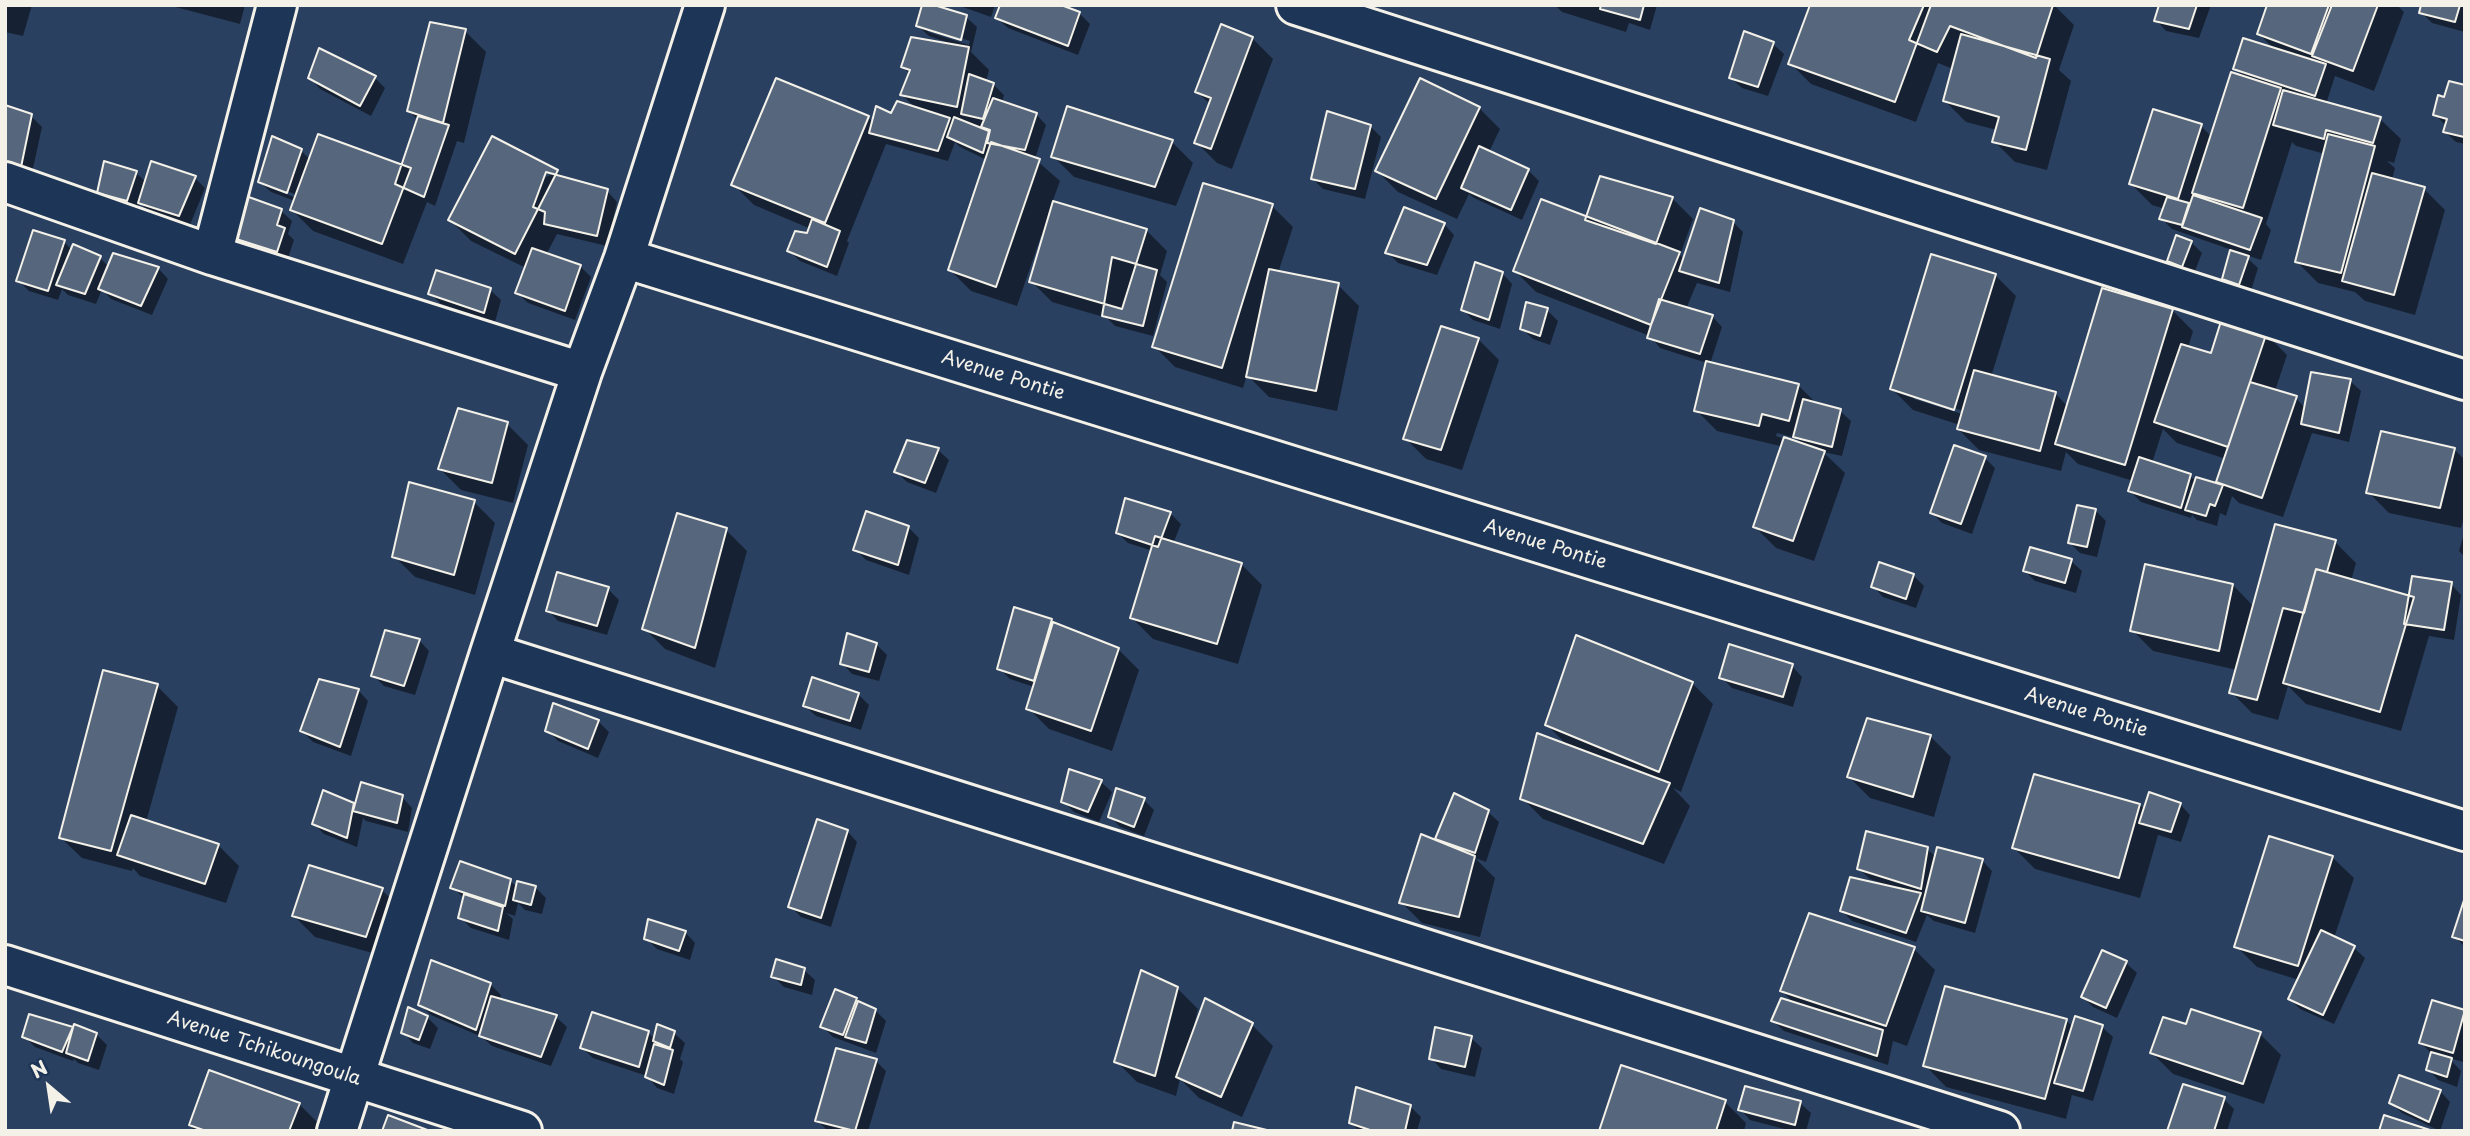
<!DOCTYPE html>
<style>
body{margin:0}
#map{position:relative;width:2470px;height:1136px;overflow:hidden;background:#2a4060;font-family:"Playpen Sans",sans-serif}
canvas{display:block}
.frame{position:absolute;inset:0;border:7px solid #f4f1e8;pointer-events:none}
.north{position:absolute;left:14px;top:1052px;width:70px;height:70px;-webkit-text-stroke:5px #1d3557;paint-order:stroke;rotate:331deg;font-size:19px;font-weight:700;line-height:28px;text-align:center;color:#f4f1e8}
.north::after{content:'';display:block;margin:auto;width:24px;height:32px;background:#f4f1e8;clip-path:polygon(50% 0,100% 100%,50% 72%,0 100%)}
</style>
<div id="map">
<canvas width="2470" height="1136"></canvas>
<div class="frame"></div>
<div class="north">N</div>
</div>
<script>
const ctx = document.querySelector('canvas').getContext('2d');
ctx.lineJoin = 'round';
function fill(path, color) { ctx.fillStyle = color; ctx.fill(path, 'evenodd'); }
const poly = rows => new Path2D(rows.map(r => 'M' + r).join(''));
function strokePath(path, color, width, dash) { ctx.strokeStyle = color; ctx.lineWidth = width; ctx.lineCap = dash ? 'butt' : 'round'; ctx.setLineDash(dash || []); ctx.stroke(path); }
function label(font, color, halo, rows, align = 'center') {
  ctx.font = font + ' "Playpen Sans",sans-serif'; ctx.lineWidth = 6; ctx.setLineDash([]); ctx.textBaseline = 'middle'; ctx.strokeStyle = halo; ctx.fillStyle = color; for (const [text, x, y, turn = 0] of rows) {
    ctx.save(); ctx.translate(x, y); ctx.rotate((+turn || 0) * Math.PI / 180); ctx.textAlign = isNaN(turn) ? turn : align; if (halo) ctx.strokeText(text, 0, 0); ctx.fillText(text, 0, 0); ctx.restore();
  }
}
const shadow = poly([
 [5,5,32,5,23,36,5,32],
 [168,5,245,5,240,24],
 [957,5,995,5,991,17],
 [1555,5,1657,5,1650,30,1629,23,1626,32,1562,12],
 [1812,5,2054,5,2074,25,2059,70,2071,81,2047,170,2015,162,1994,141,1997,130,1966,122,1945,101,1953,69,1938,63,1916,122,1811,84,1790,63],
 [2160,5,2211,5,2199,38,2166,31,2156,20],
 [2269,5,2397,5,2404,12,2374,91,2335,76,2326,104,2380,119,2401,139,2394,163,2387,161,2395,168,2392,180,2424,189,2445,210,2415,315,2365,301,2355,292,2318,283,2297,262,2325,154,2296,146,2292,142,2266,224,2271,230,2261,260,2243,254,2258,268,2250,294,2234,289,2224,279,2232,250,2172,229,2161,218,2165,209,2152,205,2131,184,2201,126,2212,137,2245,78,2235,68,2275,50,2259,34],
 [2423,5,2465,5,2465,32,2432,23,2421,12],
 [1079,13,1090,24,1078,55,1008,28,997,18],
 [966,17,977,27,971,52,989,70,986,82,993,84,1004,95,1002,103,1036,114,1046,125,1035,159,1060,181,1052,203,1146,230,1167,251,1160,275,1167,282,1153,336,1115,326,1107,318,1052,302,1031,281,1044,236,1041,236,1017,306,971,291,950,270,987,160,960,147,955,142,948,161,886,144,847,241,849,243,837,276,800,261,789,251,808,235,811,229,754,205,733,184,868,117,873,122,917,109,902,95,910,74,903,67,952,46,952,44,929,36,918,26],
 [928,28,970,41,969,45,928,32],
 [977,139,992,142,992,145,977,142],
 [465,31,486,52,464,143,457,141,435,206,427,202,403,264,313,231,292,210,295,201,271,192,260,182,301,151,311,160,402,167,418,120,409,111],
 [270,185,295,194,294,197,270,188],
 [1252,38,1273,59,1232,169,1217,163,1196,142,1210,104,1197,92],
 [1773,44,1784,54,1768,96,1742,88,1731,78],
 [310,78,375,78,385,88,371,116,320,89],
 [2465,87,2465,144,2456,142,2445,132,2445,125,2435,114,2446,99],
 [1479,108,1500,129,1489,152,1528,170,1539,181,1522,220,1474,198,1469,194,1457,219,1398,192,1377,171],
 [31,116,42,127,30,182,5,174],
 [1371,127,1381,137,1365,199,1323,189,1313,179],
 [1172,142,1193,163,1176,206,1074,177,1053,156],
 [557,172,565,179,607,191,617,202,607,246,557,234,546,255,580,266,591,277,575,320,528,303,517,293,526,268,471,241,450,220],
 [136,173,146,182,195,178,205,188,190,225,150,213,140,203,138,210,110,203,99,192],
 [248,198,281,211,292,221,288,234,294,240,287,261,246,248,235,238],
 [1672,198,1693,219,1680,255,1685,260,1733,222,1743,232,1730,292,1697,283,1686,309,1712,316,1722,327,1710,364,1798,385,1817,404,1840,411,1851,421,1842,456,1823,452,1845,473,1814,561,1776,548,1755,527,1803,445,1796,438,1777,433,1776,436,1782,438,1780,446,1717,431,1696,410,1707,363,1660,348,1650,336,1536,292,1515,271,1587,218],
 [1272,206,1293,227,1278,273,1338,285,1359,306,1337,411,1269,397,1247,375,1243,388,1175,367,1154,346],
 [1444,224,1454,235,1437,275,1398,263,1387,252],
 [35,233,64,242,72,250,100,258,109,267,158,268,168,279,152,315,111,299,102,289,96,304,68,295,62,289,58,300,29,291,18,280],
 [2191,242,2202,253,2193,276,2179,271,2169,261],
 [1502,273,1512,284,1500,329,1473,320,1463,310],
 [1995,275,2016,296,1991,377,2055,393,2068,407,2172,310,2193,331,2188,348,2212,356,2266,334,2287,355,2275,391,2296,398,2305,408,2350,381,2361,391,2349,442,2312,433,2283,517,2239,503,2232,496,2226,516,2220,513,2217,526,2197,520,2192,515,2191,518,2141,502,2130,491,2133,481,2078,464,2066,452,2061,471,1979,450,1958,429,1960,425,1913,410,1892,389],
 [1914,395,1963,411,1962,414,1914,399],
 [2163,429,2177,443,2226,459,2218,482,2223,487,2197,479,2196,481,2190,476,2152,463],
 [490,290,501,300,495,322,441,304,430,293],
 [1547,310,1558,321,1550,345,1533,339,1522,329],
 [1478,339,1499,360,1462,470,1426,459,1405,438],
 [507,424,528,445,513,503,461,490,440,469],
 [908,442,938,450,949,460,936,493,907,482,897,472],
 [2454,449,2465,460,2465,513,2461,528,2389,513,2368,492],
 [1985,458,1995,468,1972,534,1942,523,1932,513],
 [474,502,495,523,475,595,415,577,394,556],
 [2078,507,2096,511,2106,521,2097,557,2080,553,2070,543],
 [1170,513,1181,524,1173,544,1241,564,1262,585,1238,664,1153,639,1132,618,1153,551,1128,543,1118,533],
 [908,527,919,538,909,575,866,560,855,549],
 [726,530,747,551,715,668,665,649,644,628],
 [2465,530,2465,557,2459,551],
 [2335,542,2356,563,2351,581,2410,598,2451,584,2461,595,2454,640,2429,636,2401,731,2306,704,2288,686,2278,720,2252,713,2231,692,2237,670,2153,651,2132,630,2233,585,2254,607],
 [2071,561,2082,571,2076,593,2035,581,2025,571],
 [1913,575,1924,586,1916,608,1883,597,1873,586],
 [608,589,619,600,607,635,558,621,548,610],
 [1051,621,1118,649,1139,670,1112,751,1049,729,1028,708,1034,687,1010,679,999,668],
 [419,640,429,651,415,695,384,686,373,675],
 [876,644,887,655,879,681,852,674,842,663],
 [1792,666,1802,677,1793,707,1732,688,1721,677],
 [1692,683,1713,704,1681,792,1673,788,1690,806,1664,864,1543,819,1522,798,1569,747,1547,725],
 [157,686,178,707,146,822,218,845,239,866,226,903,140,876,133,868,132,871,82,858,60,837],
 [358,690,368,701,351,756,313,742,302,731],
 [858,694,869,705,861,730,816,716,805,706],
 [598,721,609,732,598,758,558,741,547,730],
 [1930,736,1951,757,1934,817,1870,798,1849,777],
 [1101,782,1112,792,1099,822,1074,812,1063,801],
 [402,797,412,808,408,832,366,821,363,818,357,847,324,834,314,824,353,805,356,808],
 [1144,800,1154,810,1144,836,1120,827,1110,816],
 [2180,804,2190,815,2181,842,2158,835,2140,898,2035,869,2014,848,2140,805,2145,810],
 [1488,812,1499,822,1486,862,1475,858,1495,878,1480,937,1422,923,1401,902,1443,845,1437,839],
 [847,831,857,842,831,927,801,917,790,906],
 [2270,838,2333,858,2354,878,2334,938,2354,948,2365,958,2334,1024,2300,1009,2290,999,2299,980,2257,967,2236,946],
 [1927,849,1936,857,1982,860,1992,871,1975,933,1934,921,1927,915,1916,942,1852,921,1842,911,1883,887,1884,884,1870,879,1859,869],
 [510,881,517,887,535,887,546,898,542,914,525,910,518,903,515,916,506,913,513,919,509,940,471,928,460,917,465,899,452,887],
 [382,890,403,911,387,957,315,937,294,916],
 [2465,902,2465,947,2454,936],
 [685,932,695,943,690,960,657,949,646,938],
 [1914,949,1935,970,1907,1046,1893,1041,1888,1065,1784,1031,1773,1021,1796,1005,1782,991],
 [2126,963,2137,973,2117,1018,2093,1007,2083,997],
 [804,970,815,980,812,995,784,987,773,976],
 [490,984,501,995,499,1001,556,1017,567,1027,551,1066,492,1046,482,1037,431,1015,420,1005],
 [1177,988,1198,1009,1194,1025,1252,1025,1273,1046,1242,1117,1199,1098,1180,1079,1176,1096,1137,1082,1116,1061],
 [856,1000,875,1010,886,1021,876,1053,833,1037,822,1026],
 [2464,1012,2463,1062,2449,1058,2461,1071,2457,1087,2438,1080,2428,1069,2432,1054,2421,1043],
 [427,1017,438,1028,430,1049,413,1043,403,1032],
 [2066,1020,2073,1027,2102,1027,2113,1037,2093,1101,2072,1095,2066,1119,1946,1087,1925,1065],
 [72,1029,96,1034,107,1045,99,1070,78,1063,74,1059,73,1061,35,1047,24,1036],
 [648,1033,655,1039,674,1033,685,1043,680,1059,683,1062,674,1094,657,1088,647,1076,593,1058,582,1048],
 [2260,1034,2281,1055,2264,1104,2173,1074,2152,1053],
 [1471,1038,1482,1048,1475,1077,1441,1069,1431,1058],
 [876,1061,886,1071,868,1131,828,1131,817,1120],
 [2440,1091,2450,1102,2440,1131,2402,1113,2391,1103],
 [2224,1099,2234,1109,2227,1131,2169,1131],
 [1725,1102,1746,1123,1744,1131,1601,1131],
 [1800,1103,1811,1113,1806,1131,1792,1131,1750,1120,1740,1109],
 [299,1104,320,1125,318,1131,192,1131,193,1126],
 [1411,1107,1421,1117,1417,1131,1359,1131,1351,1123]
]);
const building = poly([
 [922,5,934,5,967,15,961,40,916,26,922,5],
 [1000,5,1061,5,1080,12,1068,46,995,18,1000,5],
 [1601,5,1644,5,1640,20,1600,9,1601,5],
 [1810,5,1931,5,1895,102,1788,64,1810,5],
 [1924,5,2053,5,2036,58,1950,26,1937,52,1909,40,1924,5],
 [2159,5,2197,5,2189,29,2154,21,2159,5],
 [2267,5,2329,5,2311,54,2257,34,2267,5],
 [2332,5,2378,5,2353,71,2312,56,2332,5],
 [2421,5,2460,5,2455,22,2419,13,2421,5],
 [430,22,466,29,443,123,407,111,430,22],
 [1221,24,1253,37,1211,149,1194,143,1211,98,1195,92,1221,24],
 [1744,31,1774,42,1758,87,1729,78,1744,31],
 [1961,34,2050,59,2026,150,1992,142,1999,117,1943,101,1961,34],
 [911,37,969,47,957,107,900,95,910,70,901,67,911,37],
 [2243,38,2326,64,2315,96,2233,69,2243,38],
 [319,48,376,76,360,106,308,78,319,48],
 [2231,72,2281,88,2243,208,2192,193,2231,72],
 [969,74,994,83,983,119,961,114,969,74],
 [776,78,869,116,825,223,731,185,776,78],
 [1420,78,1480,107,1436,199,1375,171,1420,78],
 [2449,81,2465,85,2464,137,2443,132,2447,119,2433,115,2438,95,2444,97,2449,81],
 [2283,90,2381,117,2373,143,2326,130,2324,139,2273,125,2283,90],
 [993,98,1037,113,1025,150,987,143,990,130,981,127,993,98],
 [897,101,950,118,938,151,869,133,876,106,891,113,897,101],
 [5,105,32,114,20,172,5,168,5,105],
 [1067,106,1173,140,1155,187,1051,157,1067,106],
 [2153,109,2202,124,2178,199,2129,184,2153,109],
 [1327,111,1371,125,1355,189,1311,179,1327,111],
 [418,116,449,125,424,197,395,184,418,116],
 [954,117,989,131,983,153,947,137,954,117],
 [318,134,411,168,382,244,290,210,318,134],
 [2328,134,2375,146,2341,273,2295,262,2328,134],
 [272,136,302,149,287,193,258,182,272,136],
 [492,136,558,170,515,254,448,220,492,136],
 [991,142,1040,159,996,287,948,270,991,142],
 [1479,146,1529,169,1511,210,1461,188,1479,146],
 [104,161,137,171,127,201,97,193,104,161],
 [151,161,196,176,179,216,138,203,151,161],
 [546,172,608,189,597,236,544,224,545,212,533,207,546,172],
 [2372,173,2425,187,2394,295,2342,281,2372,173],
 [1600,176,1673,197,1656,244,1585,220,1600,176],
 [1203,183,1273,204,1222,368,1152,347,1203,183],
 [2193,195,2262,218,2250,250,2182,227,2193,195],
 [246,196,282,209,277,225,285,228,277,252,233,238,246,196],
 [2167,197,2189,203,2182,225,2159,219,2167,197],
 [1541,199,1680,252,1651,325,1513,271,1541,199],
 [1053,201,1147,229,1122,309,1029,282,1053,201],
 [1404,207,1445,223,1427,265,1385,253,1404,207],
 [1700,208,1734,220,1719,283,1679,271,1700,208],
 [812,219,840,231,827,267,787,251,795,231,807,233,812,219],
 [33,230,65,240,48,291,16,281,33,230],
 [2176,235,2192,241,2182,267,2167,261,2176,235],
 [73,244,101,256,85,294,56,285,73,244],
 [532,248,581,265,565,311,515,293,532,248],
 [2230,250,2249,256,2239,285,2222,279,2230,250],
 [113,253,159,267,141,306,98,289,113,253],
 [1931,254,1996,274,1954,410,1890,389,1931,254],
 [1112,257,1157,270,1143,326,1102,316,1112,257],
 [1475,262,1503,272,1489,320,1461,310,1475,262],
 [1269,269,1339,283,1316,391,1246,377,1269,269],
 [436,270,491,288,484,313,428,294,436,270],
 [2102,288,2173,309,2125,465,2055,444,2102,288],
 [1659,299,1713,315,1700,354,1647,338,1659,299],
 [1526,302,1548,308,1540,336,1520,329,1526,302],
 [2222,318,2267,332,2228,447,2154,422,2181,344,2211,353,2222,318],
 [1441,326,1479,338,1441,450,1403,439,1441,326],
 [1706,361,1799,384,1789,421,1762,414,1759,426,1694,411,1706,361],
 [1974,370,2056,392,2040,451,1957,429,1974,370],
 [2311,372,2351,379,2339,433,2301,424,2311,372],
 [2250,382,2297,396,2262,498,2216,482,2250,382],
 [1803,399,1841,409,1832,447,1793,437,1803,399],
 [458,408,508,422,492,483,438,469,458,408],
 [2381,431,2455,448,2440,508,2366,493,2381,431],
 [1784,437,1825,451,1793,541,1753,527,1784,437],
 [907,440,939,448,925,483,894,472,907,440],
 [1954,445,1986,456,1961,524,1930,513,1954,445],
 [2139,457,2191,474,2181,508,2128,491,2139,457],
 [2196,477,2223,485,2215,506,2210,504,2206,516,2185,510,2196,477],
 [409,482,475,500,454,575,392,557,409,482],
 [1125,498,1171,512,1158,547,1116,533,1125,498],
 [2077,505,2096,509,2087,547,2068,543,2077,505],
 [866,511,909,526,898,565,853,550,866,511],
 [677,513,727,528,695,648,642,629,677,513],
 [2275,524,2336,540,2327,572,2316,569,2304,613,2283,608,2257,700,2229,693,2275,524],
 [1155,536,1242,563,1217,644,1130,618,1155,536],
 [2030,547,2072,559,2065,583,2023,571,2030,547],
 [1879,562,1914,574,1906,599,1871,587,1879,562],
 [2145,564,2233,584,2219,651,2130,631,2145,564],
 [2316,569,2414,597,2380,712,2283,683,2316,569],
 [557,572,609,587,597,626,546,611,557,572],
 [2412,576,2452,582,2444,630,2404,624,2412,576],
 [1014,607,1052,619,1034,681,997,669,1014,607],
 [1053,622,1119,648,1091,731,1026,709,1053,622],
 [385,630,420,639,404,686,371,676,385,630],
 [847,633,877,643,869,672,840,664,847,633],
 [1576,635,1693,682,1659,772,1545,725,1576,635],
 [1729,644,1793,664,1783,697,1719,678,1729,644],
 [103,670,158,684,111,851,59,838,103,670],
 [812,677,859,693,850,721,803,706,812,677],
 [319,679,359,689,340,747,300,731,319,679],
 [553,703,599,720,588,749,545,731,553,703],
 [1867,718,1931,735,1913,797,1847,777,1867,718],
 [1537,733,1670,783,1643,844,1520,799,1537,733],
 [1069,769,1102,780,1088,812,1061,802,1069,769],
 [2034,774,2140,804,2119,878,2012,848,2034,774],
 [361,782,403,795,397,823,353,811,361,782],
 [1116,788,1145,798,1134,827,1108,817,1116,788],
 [323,790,354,803,347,838,312,824,323,790],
 [2149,792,2181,803,2171,832,2139,823,2149,792],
 [1454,793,1489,810,1475,853,1435,839,1454,793],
 [131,815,219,844,205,884,117,855,131,815],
 [817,819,848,830,821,918,788,907,817,819],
 [1866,831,1928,847,1921,889,1857,869,1866,831],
 [1421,834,1475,856,1459,917,1399,903,1421,834],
 [2269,836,2333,856,2298,966,2234,947,2269,836],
 [1937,847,1983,859,1965,923,1921,911,1937,847],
 [460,861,511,879,505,906,450,888,460,861],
 [309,865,383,888,366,937,292,916,309,865],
 [1850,877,1921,893,1906,933,1840,911,1850,877],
 [517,881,536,886,531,905,513,900,517,881],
 [464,894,503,907,498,931,458,918,464,894],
 [2465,897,2465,941,2452,937,2465,897],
 [1809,913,1915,947,1886,1026,1780,991,1809,913],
 [648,919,686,931,679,951,644,939,648,919],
 [2321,930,2355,946,2323,1015,2288,999,2321,930],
 [2102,950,2127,961,2106,1008,2081,997,2102,950],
 [776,959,805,968,801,985,771,977,776,959],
 [431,960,491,983,476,1030,418,1005,431,960],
 [1141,970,1178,987,1155,1076,1114,1062,1141,970],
 [1945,986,2067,1019,2045,1099,1923,1066,1945,986],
 [835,989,857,998,843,1035,820,1027,835,989],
 [491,996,557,1015,541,1057,479,1036,491,996],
 [1205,998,1253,1023,1221,1097,1176,1077,1205,998],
 [1781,998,1883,1030,1877,1056,1771,1021,1781,998],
 [2432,1000,2465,1010,2453,1053,2419,1043,2432,1000],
 [858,1001,876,1009,866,1043,845,1037,858,1001],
 [408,1007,428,1016,419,1040,401,1033,408,1007],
 [2191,1009,2261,1032,2243,1084,2150,1053,2163,1017,2186,1024,2191,1009],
 [592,1012,649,1031,639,1067,580,1048,592,1012],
 [29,1014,73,1027,62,1052,22,1037,29,1014],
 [2075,1016,2103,1025,2083,1091,2054,1083,2075,1016],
 [74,1024,97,1033,88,1061,66,1053,74,1024],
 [657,1024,675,1031,670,1048,653,1041,657,1024],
 [1435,1027,1472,1036,1465,1067,1429,1059,1435,1027],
 [654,1044,673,1050,664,1085,645,1077,654,1044],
 [836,1048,877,1059,855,1131,815,1121,836,1048],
 [2431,1052,2452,1058,2447,1077,2426,1070,2431,1052],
 [1621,1065,1726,1100,1716,1131,1599,1131,1621,1065],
 [209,1070,300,1103,289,1131,206,1131,189,1125,209,1070],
 [2399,1075,2441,1090,2429,1122,2389,1103,2399,1075],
 [2183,1084,2225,1097,2214,1131,2167,1131,2183,1084],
 [1745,1086,1801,1101,1795,1125,1738,1110,1745,1086],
 [1356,1087,1411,1105,1405,1131,1373,1131,1349,1123,1356,1087],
 [388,1115,430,1131,382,1131,388,1115],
 [2384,1115,2430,1130,2379,1131,2384,1115],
 [1234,1122,1271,1131,1232,1131,1234,1122]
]);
const minor = poly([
 [1296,5,2465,380],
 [5,182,212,255,582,372],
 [212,255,277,5],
 [624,258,2465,831],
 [490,653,2000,1131],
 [337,1131,490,653,582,372,624,258,705,5]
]);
const tertiary = poly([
 [5,965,522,1131]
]);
const streetNames = [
 ["Avenue Pontie",1003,376,17],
 ["Avenue Pontie",1545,545,17],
 ["Avenue Pontie",2086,713,17],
 ["Avenue Tchikoungoula",264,1049,18]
];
fill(shadow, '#0007');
fill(building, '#56677d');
strokePath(building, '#f4f1e8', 2);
strokePath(minor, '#f4f1e8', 44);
strokePath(tertiary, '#f4f1e8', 44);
strokePath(minor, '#1d3557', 38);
strokePath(tertiary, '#1d3557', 38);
label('19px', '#f4f1e8', '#1d3557', streetNames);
</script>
